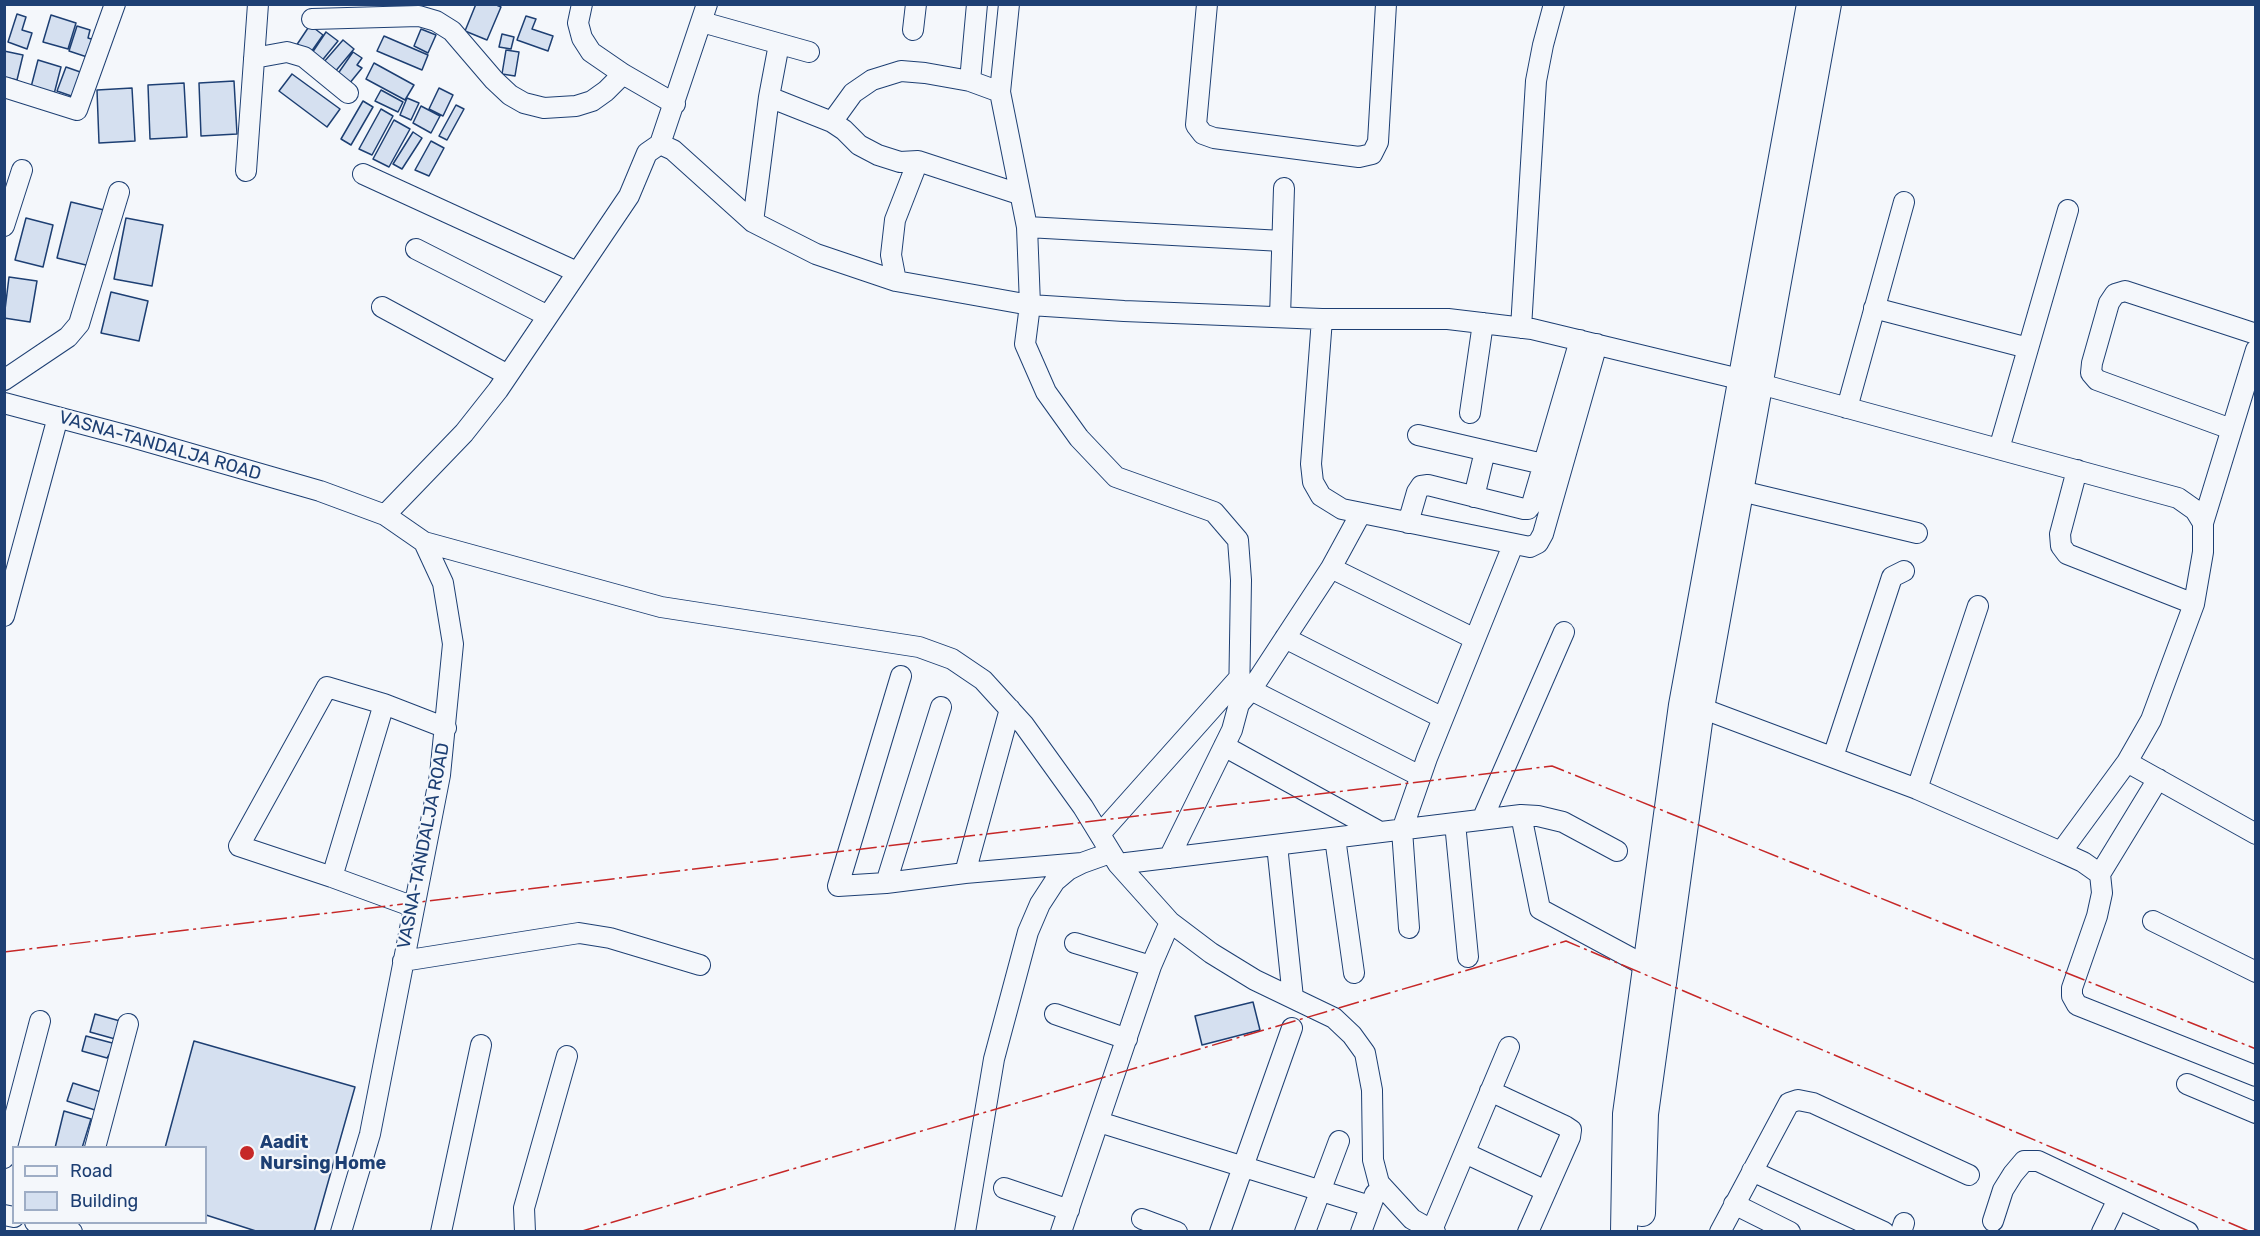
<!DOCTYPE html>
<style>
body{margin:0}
#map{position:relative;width:2260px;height:1236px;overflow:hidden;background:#f4f7fb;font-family:Rubik,sans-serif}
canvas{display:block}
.frame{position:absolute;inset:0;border:6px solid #1d3f73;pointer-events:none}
.legend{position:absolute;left:12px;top:1146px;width:195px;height:78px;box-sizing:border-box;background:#f4f7fb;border:2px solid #9eadc5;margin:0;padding:8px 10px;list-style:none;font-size:18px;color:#1d3f73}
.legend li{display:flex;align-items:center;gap:12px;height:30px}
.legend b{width:30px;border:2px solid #9eadc5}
</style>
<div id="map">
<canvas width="2260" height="1236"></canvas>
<div class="frame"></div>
<ul class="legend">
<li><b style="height:8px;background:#f4f7fb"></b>Road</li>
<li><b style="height:16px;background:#d5e0f0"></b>Building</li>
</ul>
</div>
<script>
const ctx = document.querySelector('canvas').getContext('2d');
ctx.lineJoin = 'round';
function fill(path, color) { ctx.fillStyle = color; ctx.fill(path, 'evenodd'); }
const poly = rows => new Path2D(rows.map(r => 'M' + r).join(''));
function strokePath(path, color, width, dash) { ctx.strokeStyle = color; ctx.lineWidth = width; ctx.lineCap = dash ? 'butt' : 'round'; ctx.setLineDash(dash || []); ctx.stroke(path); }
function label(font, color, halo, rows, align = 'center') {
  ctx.font = font + ' Rubik,sans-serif'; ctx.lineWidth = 4.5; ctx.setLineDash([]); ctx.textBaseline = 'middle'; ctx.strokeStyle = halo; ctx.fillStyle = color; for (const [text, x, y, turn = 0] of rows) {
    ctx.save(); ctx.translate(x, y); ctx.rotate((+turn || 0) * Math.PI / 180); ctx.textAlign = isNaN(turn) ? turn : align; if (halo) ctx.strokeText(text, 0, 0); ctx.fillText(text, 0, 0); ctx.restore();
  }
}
const building = poly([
 [476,4,494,4,501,7,487,40,465,31,476,4],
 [17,14,26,17,22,30,32,33,27,49,8,42,17,14],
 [51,15,76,23,68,49,43,42,51,15],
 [526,16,536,19,532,29,553,36,548,51,517,40,526,16],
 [310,25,323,35,309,55,296,46,310,25],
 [77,26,90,30,88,38,98,41,93,59,69,51,77,26],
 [421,29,436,35,428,53,414,46,421,29],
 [326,32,338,41,320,63,310,56,326,32],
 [502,34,514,37,511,49,499,47,502,34],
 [384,36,428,55,422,70,377,51,384,36],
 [343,40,354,49,334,73,323,63,343,40],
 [506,50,519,52,515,76,502,74,506,50],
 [4,51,23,55,17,80,4,77,4,51],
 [353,52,362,58,357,65,362,68,349,84,337,75,353,52],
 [38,60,61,67,53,98,30,91,38,60],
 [374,63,414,85,405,100,366,79,374,63],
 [66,67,86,74,77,98,57,91,66,67],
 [292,74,340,109,327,127,279,91,292,74],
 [234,81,237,134,201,136,199,83,234,81],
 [184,83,187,137,150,139,148,85,184,83],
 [132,88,135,141,99,143,97,90,132,88],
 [439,88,453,95,443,116,429,109,439,88],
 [381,90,403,102,398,112,375,101,381,90],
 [407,98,419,103,411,120,400,115,407,98],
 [363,101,373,107,351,145,341,139,363,101],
 [456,105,464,109,447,140,439,136,456,105],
 [421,106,440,116,431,133,413,123,421,106],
 [381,109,393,116,372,155,359,149,381,109],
 [394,120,410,129,389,167,373,159,394,120],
 [413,132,422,138,402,169,393,164,413,132],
 [431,141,444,148,429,176,415,170,431,141],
 [71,202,104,210,90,266,57,258,71,202],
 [26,218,53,225,43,267,15,260,26,218],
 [126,218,163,225,152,286,114,279,126,218],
 [9,277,37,281,30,322,4,318,9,277],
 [111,292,148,301,139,341,101,333,111,292],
 [1253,1002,1260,1030,1202,1045,1195,1016,1253,1002],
 [95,1014,120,1021,115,1039,90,1032,95,1014],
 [86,1036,116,1044,107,1058,82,1051,86,1036],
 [194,1041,355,1087,314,1232,259,1232,206,1215,206,1148,165,1148,194,1041],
 [73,1083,101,1092,95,1110,67,1101,73,1083],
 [64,1111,91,1119,82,1148,55,1148,64,1111]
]);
const minor = poly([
 [582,4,578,23,582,38,591,52,623,74,675,104],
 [1009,4,1000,92,1027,227,1030,305,1025,344,1046,392,1079,438,1116,477,1214,512,1238,540,1241,580,1239,704,1232,730,1169,858],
 [1207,4,1196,125,1203,134,1214,138,1359,157,1372,154,1378,142,1386,4],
 [312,19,419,16,436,21,452,31,494,80,510,95,524,103,544,108,576,106,592,101,606,91,623,74],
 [702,22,809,52],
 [913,30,916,4],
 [779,44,769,97,832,122,844,130,859,145,878,155,900,162,918,161,1019,194],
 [254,58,287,52,304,57,348,93],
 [970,81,977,4],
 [4,87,77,110,115,4],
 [832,122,853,93,872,80,901,71,925,73,970,81,1000,92],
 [660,144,707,4],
 [246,171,258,4],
 [363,174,577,272],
 [753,222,769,97],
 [4,226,22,170],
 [1027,227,1282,241],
 [416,249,548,316],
 [896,281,891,255,895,220,918,161],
 [382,307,508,375],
 [1874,308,2028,348],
 [1280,317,1284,188],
 [1322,319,1311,464,1313,482,1321,496,1342,509,1530,547,1538,543,1543,534,1597,344],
 [1521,328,1536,81,1543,45,1554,4],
 [4,380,68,337,79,324,119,192],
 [4,403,132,437,320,491,385,515,424,542,443,583,453,644,440,775,370,1134,341,1232],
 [1847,408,1904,202],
 [1470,413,1483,323],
 [2231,429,2097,380,2091,373,2092,363,2109,303,2115,294,2125,291,2256,334],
 [1418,435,1543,464],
 [1999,449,2068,210],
 [2077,470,2060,534,2061,546,2067,554,2194,604],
 [1741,491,1917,533],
 [1474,497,1485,451],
 [385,515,464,433,498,390,629,196,647,153,660,144,673,150,753,222,816,254,896,281,1030,305,1124,311,1322,319,1448,319,1532,329,1760,384,2178,498,2195,510,2203,523,2203,552,2194,604,2151,720,2127,762],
 [1408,523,1417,492,1421,486,1428,485,1524,509,1528,509,1532,504,1580,340],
 [2203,523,2256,350],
 [424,542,661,607,919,647,952,659,983,680,1024,725,1083,807,1118,864,1170,922,1211,953,1255,980,1334,1018,1352,1035,1365,1053,1372,1090,1373,1160,1379,1183,1412,1219,1435,1232],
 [1331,568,1475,639,1427,758,1402,830,1409,928],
 [4,616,58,417],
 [1285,638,1443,718],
 [1475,639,1513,545],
 [901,676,838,886,886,883,965,873,1082,863],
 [1251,690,1420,776],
 [1239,704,1251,690,1331,568,1361,513],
 [1701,708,1917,789,2061,852,2127,762,2256,834],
 [1224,746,1380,832],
 [1833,757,1892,577,1904,571],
 [1917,789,1978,606],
 [1521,815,1540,909,1657,972],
 [1482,820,1564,632],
 [1455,823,1468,957],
 [1100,834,1240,677],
 [1335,838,1354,973],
 [1277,845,1293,998],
 [2061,852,2083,862,2100,874,2102,893,2097,916,2072,988,2072,996,2077,1005,2256,1076],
 [1118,864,1521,815,1538,816,1563,822,1617,851],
 [965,873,1010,709],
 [2100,874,2158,779],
 [332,877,384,704],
 [886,883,941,707],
 [414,907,332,877,239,846,327,687,384,704,446,728],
 [2153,921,2256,972],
 [1075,943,1151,966],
 [403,961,579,933,610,938,700,965],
 [1055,1014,1127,1039],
 [2187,1084,2256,1113],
 [1490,1091,1565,1126,1571,1130,1570,1137,1528,1232],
 [1099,1122,1370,1206],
 [95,1148,128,1024],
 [1465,1153,1546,1191],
 [4,1158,40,1021],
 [1752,1171,1884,1232],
 [1004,1188,1069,1210],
 [1734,1204,1790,1232],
 [4,1215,14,1217],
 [1142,1219,1177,1232],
 [1993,1221,2003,1190,2013,1174,2024,1161,2038,1161,2188,1232],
 [35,1222,72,1232],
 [1432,1230,1509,1047],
 [441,1232,481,1045],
 [525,1232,524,1208,567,1056],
 [965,1232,994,1059,1028,932,1040,904,1055,881,1068,870,1082,863,1110,853],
 [1061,1232,1151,966,1170,922],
 [1220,1232,1292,1028],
 [1305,1232,1339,1141],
 [1361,1232,1375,1194],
 [1720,1232,1789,1103,1798,1100,1813,1103,1969,1175],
 [1901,1232,1904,1223],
 [2102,1232,2118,1199]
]);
const major = poly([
 [1642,1213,1645,1114,1701,708,1828,4],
 [1624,1232,1626,1114,1682,705,1810,4]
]);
const power = poly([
 [4,952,1552,766,2256,1049],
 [579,1232,1566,941,2251,1232]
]);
const markers = [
 [247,1153,8,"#c62828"]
];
const streetNames = [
 ["VASNA-TANDALJA ROAD",160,446,16],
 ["VASNA-TANDALJA ROAD",424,846,-79]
];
const poiNames = [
 ["Aadit",260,1143],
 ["Nursing Home",260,1164]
];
fill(building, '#d5e0f0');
strokePath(building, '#1d3f73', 1.5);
strokePath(minor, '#1d3f73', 22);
strokePath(major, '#1d3f73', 28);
strokePath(minor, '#f4f7fb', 20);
strokePath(major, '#f4f7fb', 26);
strokePath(power, '#c62828', 1.5, [21, 4.5, 3, 4.5]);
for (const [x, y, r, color] of markers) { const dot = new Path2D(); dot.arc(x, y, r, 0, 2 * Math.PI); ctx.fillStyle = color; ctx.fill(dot); strokePath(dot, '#f4f7fb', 2); }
label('18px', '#1d3f73', '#f4f7fb', streetNames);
label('bold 18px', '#1d3f73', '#f4f7fb', poiNames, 'left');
</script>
